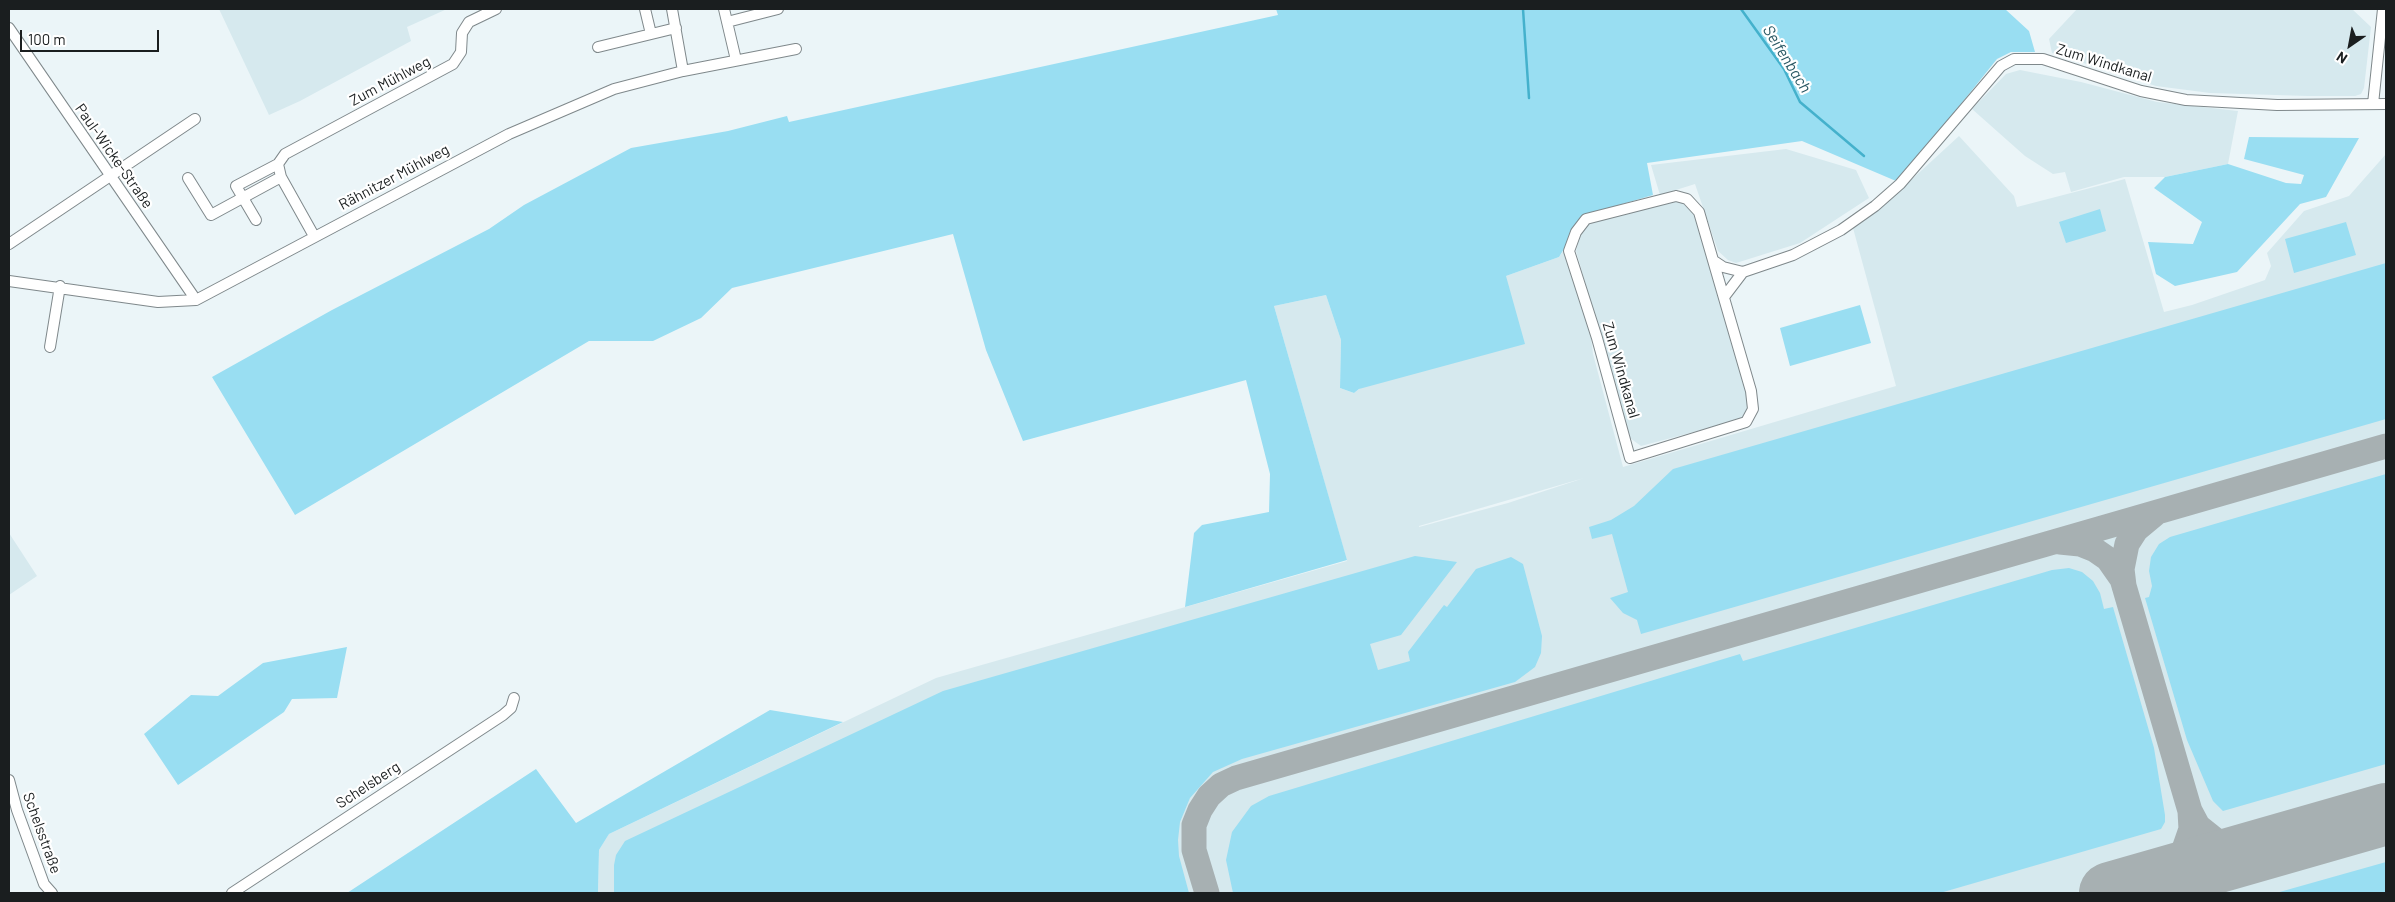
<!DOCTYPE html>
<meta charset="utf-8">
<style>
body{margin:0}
#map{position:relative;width:2395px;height:902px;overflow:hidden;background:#ebf5f8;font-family:Barlow,sans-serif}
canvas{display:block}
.frame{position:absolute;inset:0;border:10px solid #1a1e1f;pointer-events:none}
.north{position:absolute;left:2325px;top:20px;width:50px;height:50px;-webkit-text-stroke:4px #fff;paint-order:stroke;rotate:213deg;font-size:14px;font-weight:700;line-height:20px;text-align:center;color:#1a1e1f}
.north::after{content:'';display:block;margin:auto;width:18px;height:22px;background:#1a1e1f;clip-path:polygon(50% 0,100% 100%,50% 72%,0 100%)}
.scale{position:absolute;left:20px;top:30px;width:139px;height:22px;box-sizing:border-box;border:2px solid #1a1e1f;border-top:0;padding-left:6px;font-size:15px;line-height:18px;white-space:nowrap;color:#1a1e1f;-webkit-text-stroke:4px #fff;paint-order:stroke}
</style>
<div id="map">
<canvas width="2395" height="902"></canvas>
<div class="frame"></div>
<div class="north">N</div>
<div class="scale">100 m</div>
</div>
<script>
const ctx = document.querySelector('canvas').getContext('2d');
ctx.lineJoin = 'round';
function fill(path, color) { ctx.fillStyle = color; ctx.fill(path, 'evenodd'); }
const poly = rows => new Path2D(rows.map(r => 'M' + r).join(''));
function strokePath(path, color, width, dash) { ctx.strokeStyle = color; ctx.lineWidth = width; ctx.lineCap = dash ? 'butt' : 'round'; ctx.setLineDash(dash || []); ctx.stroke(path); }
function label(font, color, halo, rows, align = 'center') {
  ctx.font = font + ' Barlow,sans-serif'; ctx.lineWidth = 4.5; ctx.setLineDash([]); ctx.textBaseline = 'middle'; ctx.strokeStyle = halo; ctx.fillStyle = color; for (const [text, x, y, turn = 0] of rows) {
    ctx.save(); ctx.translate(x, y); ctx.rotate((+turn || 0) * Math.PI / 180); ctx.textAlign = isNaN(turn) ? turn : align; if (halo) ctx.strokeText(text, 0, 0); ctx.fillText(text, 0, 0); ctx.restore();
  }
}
const built = poly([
 [219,9,447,9,407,27,411,41,300,101,269,115],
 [2077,9,2352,9,2371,27,2364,88,2361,94,2355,96,2308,96,2210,93,2156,86,2052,53,2049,39],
 [2020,70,2081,82,2157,102,2238,111,2228,164,2165,177,2124,177,2071,192,2065,172,2053,174,2025,156,1972,109,2006,74],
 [1959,136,2014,196,2017,207,2125,179,2164,312,2192,305,2265,280,2271,266,2267,253,2304,211,2349,196,2386,154,2386,893,598,893,599,850,609,834,936,678,1347,561,1274,306,1326,295,1341,340,1340,388,1354,393,1506,276,1559,257,1564,250,1590,330,1593,354,1623,467,1896,386,1853,228,1897,193],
 [1584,478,1508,503,1419,527,1419,526],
 [1786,149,1856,170,1869,198,1800,243,1736,263,1728,260,1718,251,1695,184,1660,195,1651,165],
 [1676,201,1683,203,1696,215,1748,394,1749,406,1746,415,1739,420,1641,446,1630,438,1576,251,1581,231,1591,222],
 [9,533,37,576,9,595]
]);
const green = poly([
 [1276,9,2005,9,2029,31,2035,52,2011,52,1997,59,1912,165,1896,181,1802,141,1647,163,1653,195,1585,215,1559,257,1506,276,1525,344,1359,389,1354,393,1340,388,1341,340,1326,295,1274,306,1347,560,1185,607,1194,533,1202,525,1269,512,1270,474,1246,380,1023,441,986,350,953,234,732,288,701,318,653,341,589,341,295,515,212,377,332,310,489,229,524,205,631,148,728,131,787,116,789,122,1278,15],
 [2249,137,2359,138,2326,197,2300,204,2237,272,2175,286,2156,274,2148,242,2193,244,2202,222,2154,188,2165,177,2228,164,2286,183,2301,184,2304,175,2244,159],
 [2100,209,2106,231,2066,243,2059,222],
 [2346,222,2356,255,2294,273,2285,239],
 [2386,263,2386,419,1641,634,1637,620,1623,613,1610,598,1628,592,1612,534,1592,539,1589,527,1611,520,1634,506,1673,469],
 [1860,305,1871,343,1790,366,1780,328],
 [2386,474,2386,764,2223,811,2213,801,2187,740,2145,598,2149,597,2152,586,2149,571,2151,557,2159,544,2170,537],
 [1415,556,1457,562,1401,635,1370,644,1378,670,1410,661,1408,652,1444,605,1447,607,1476,569,1511,557,1523,564,1542,636,1541,653,1535,667,1515,682,1242,759,1213,772,1190,798,1180,822,1178,840,1179,856,1189,893,614,893,614,865,616,855,625,841,943,691],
 [2069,568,2082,572,2093,581,2100,593,2104,609,2113,607,2154,748,2165,815,2165,822,2161,829,1940,893,1233,893,1226,860,1232,832,1251,806,1269,796,1740,654,1743,661,2052,570],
 [347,647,337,698,292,699,284,712,178,785,144,734,191,695,218,696,263,663],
 [770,710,843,722,609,834,599,850,598,893,347,893,536,769,576,823],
 [2386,862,2386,893,2276,893]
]);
const stream = poly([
 [1523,9,1529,98],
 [1741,9,1784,69,1800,102,1864,156]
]);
const taxiway = poly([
 [2060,542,2080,544,2095,550,2108,559,2122,579,2190,811,2191,829,2183,852,2168,871,2149,882],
 [2124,586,2122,569,2127,544,2136,530,2154,515],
 [2190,811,2198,826,2218,842,2240,850,2262,849],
 [1207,893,1194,850,1194,825,1200,810,1209,796,1221,785,1236,778,2386,446]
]);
const runway = poly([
 [2110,893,2386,814]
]);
const street = poly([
 [645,9,651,34],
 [672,9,683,71],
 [724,9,736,60],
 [727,22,778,9],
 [9,28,196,300],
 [598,47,676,28],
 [2373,104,2383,9],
 [188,178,211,215,281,177],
 [1676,196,1687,199,1699,212,1751,391,1753,409,1746,422,1630,458,1597,338,1569,251,1576,232,1586,219,1676,196],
 [256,220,236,186,278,164],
 [314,236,281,177,278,164,285,154,453,64,461,52,462,33,469,22,496,9],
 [9,244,195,119],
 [1714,261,1723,267,1743,272,1793,255,1841,230,1875,206,1900,184,2001,66,2014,59,2043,59,2141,91,2186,100,2277,105,2386,104],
 [9,281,158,302,196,300,509,134,614,89,683,71,796,49],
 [1724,297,1743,272],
 [50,347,60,286],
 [9,780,17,810,44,884,52,893],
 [232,893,503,715,511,708,514,698]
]);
const streetNames = [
 ["Zum Windkanal",2104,63,17],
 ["Zum Mühlweg",390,81,-28],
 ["Paul-Wicke-Straße",114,156,55],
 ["Rähnitzer Mühlweg",394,177,-28],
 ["Zum Windkanal",1621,370,74],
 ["Schelsberg",368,785,-33],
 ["Schelsstraße",42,833,70]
];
const waterNames = [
 ["Seifenbach",1787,59,58]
];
fill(built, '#d6e9ee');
fill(green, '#99def2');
strokePath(stream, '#44b1cc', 2.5);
strokePath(taxiway, '#a7b0b2', 25);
strokePath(runway, '#a7b0b2', 62);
strokePath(street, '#7f888b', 12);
strokePath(street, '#fff', 10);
label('15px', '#1a1e1f', '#fff', streetNames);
label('italic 16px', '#2a5864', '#fff', waterNames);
</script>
